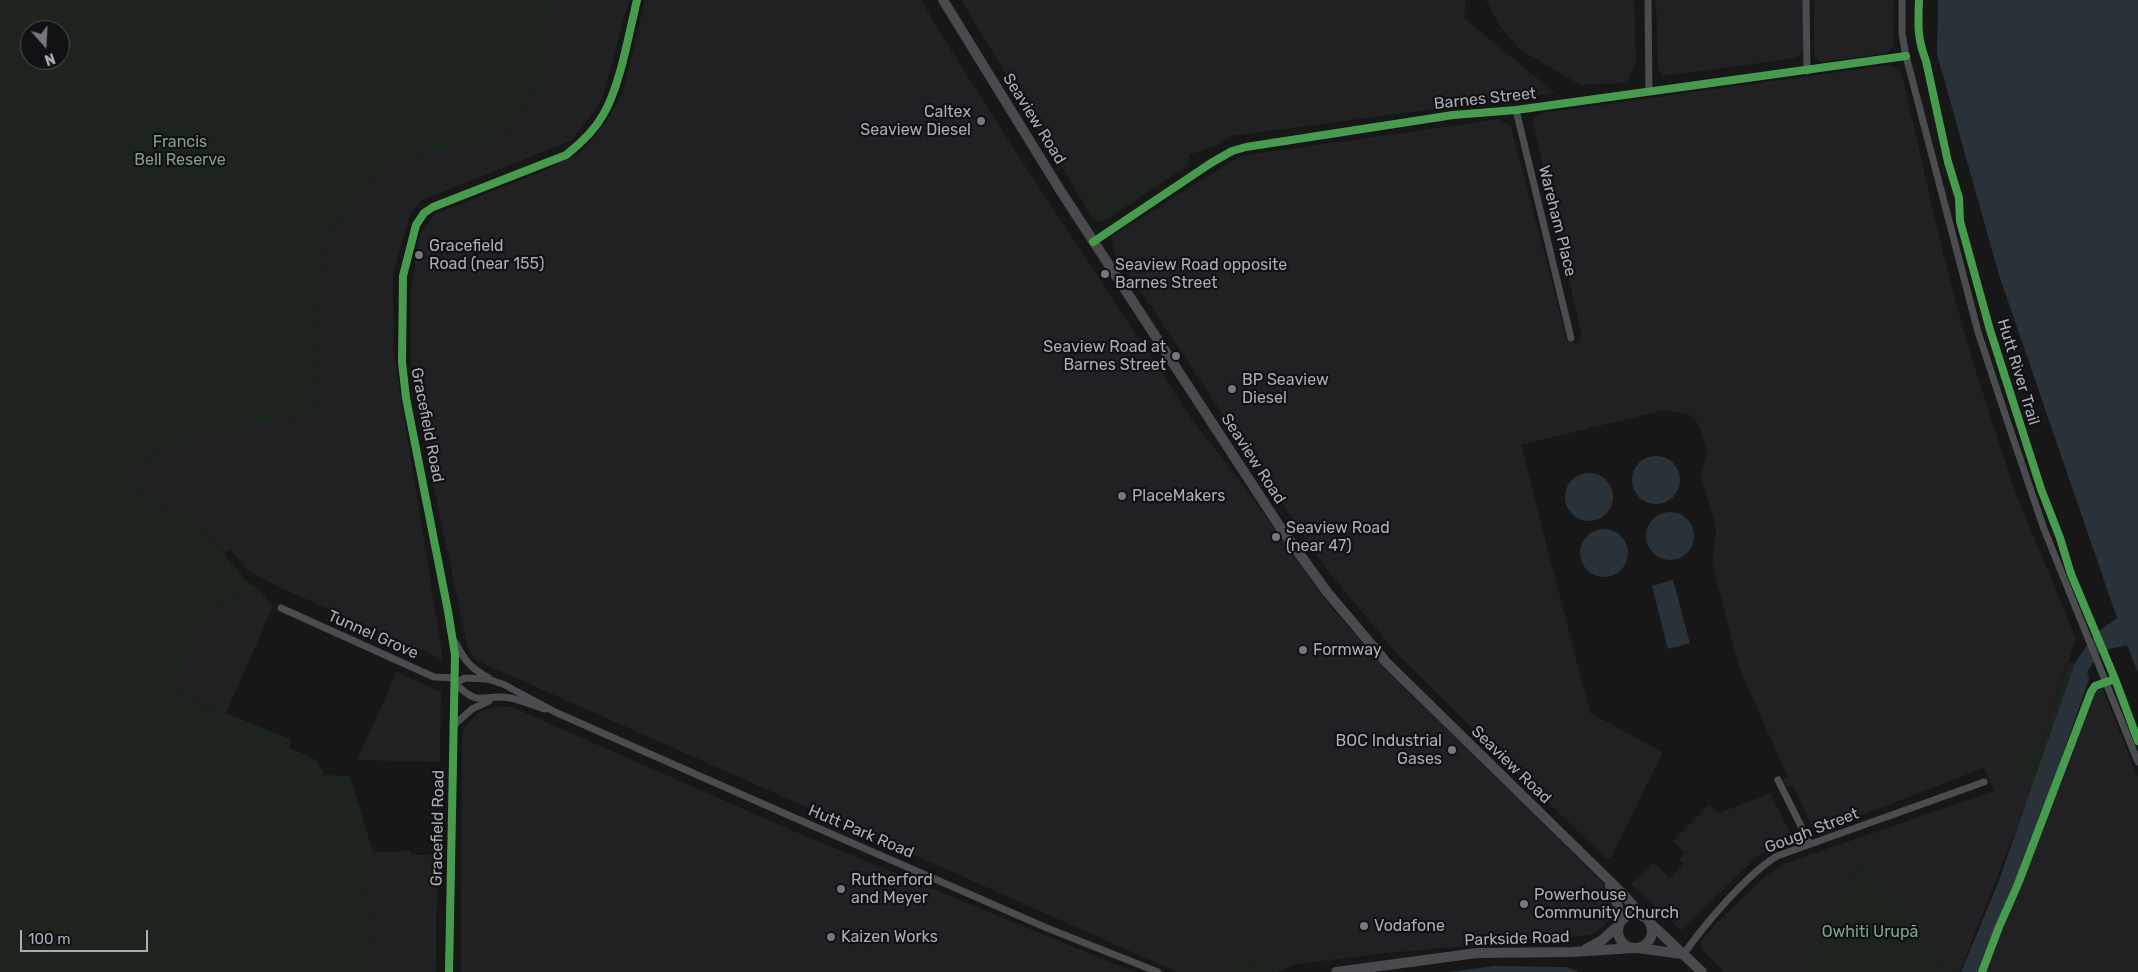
<!DOCTYPE html>
<html>
<head>
<meta charset="utf-8">
<style>
	body { margin:0 }
	#map { position:relative; width:2138px; height:972px; overflow:hidden; background:#171717; font-family:Rubik,sans-serif }
	canvas { display:block }
	.north { position:absolute; left:20px; top:20px; width:50px; height:50px; box-sizing:border-box; background:#111113; border:1px solid #4d4f55; border-radius:50%; rotate:161deg; font-size:14px; font-weight:700; line-height:20px; text-align:center; color:#a8adb8 }
	.north::after { content:''; display:block; margin:auto; width:18px; height:22px; background:#757880; clip-path:polygon(50% 0,100% 100%,50% 72%,0 100%) }
	.scale { position:absolute; left:20px; top:930px; width:128px; height:22px; box-sizing:border-box; border:2px solid #a8adb8; border-top:0; padding-left:6px; font-size:15px; line-height:18px; white-space:nowrap; color:#a8adb8; -webkit-text-stroke:4px #111113; paint-order:stroke }
</style>
</head>
<body>
<div id="map">
<canvas width="2138" height="972"></canvas>
<div class="north">N</div>
<div class="scale">100 m</div>
</div>
<script>
const g = document.querySelector('canvas').getContext('2d');
g.lineJoin = 'round';
function fillPath(path, color) { g.fillStyle = color; g.fill(path, 'evenodd'); }
function stroke(path, color, width, dash) { g.strokeStyle = color; g.lineWidth = width; g.lineCap = dash ? 'butt' : 'round'; g.setLineDash(dash || []); g.stroke(path); }
function drawText(font, color, halo, rows, align = 'center') {
  g.font = font + ' Rubik,sans-serif'; g.lineWidth = 4.5; g.setLineDash([]); g.textBaseline = 'middle'; g.strokeStyle = halo; g.fillStyle = color; for (const [text, x, y, turn = 0] of rows) {
    g.save(); g.translate(x, y); g.rotate((+turn || 0) * Math.PI / 180); g.textAlign = isNaN(turn) ? turn : align; if (halo) g.strokeText(text, 0, 0); g.fillText(text, 0, 0); g.restore();
  }
}
fillPath(new Path2D(`
	M 553,0 L 629,0 L 602,99 L 598,107 L 571,140 L 563,144 L 422,200 L 411,212 L 393,274 L 394,355 L 442,652 L 442,659 L 281,588 L 248,571 L 230,549 L 224,553 L 195,519 L 154,503 L 136,490 L 126,479 L 128,474 L 136,470 L 158,450 L 193,439 L 314,412 L 323,240 L 385,165 L 508,133 L 538,82 Z
	M 645,0 L 921,0 L 941,34 L 1012,146 L 1193,421 L 1240,481 L 1330,606 L 1386,669 L 1607,887 L 1613,913 L 1606,924 L 1592,935 L 1387,953 L 1296,964 L 1276,972 L 1274,972 L 1270,965 L 1235,959 L 1231,972 L 1177,972 L 480,662 L 473,657 L 467,645 L 414,392 L 411,360 L 411,291 L 419,239 L 422,231 L 435,214 L 541,172 L 582,151 L 606,122 L 623,92 Z
	M 961,0 L 1466,0 L 1464,18 L 1555,93 L 1231,136 L 1218,145 L 1189,155 L 1188,165 L 1108,219 L 1100,221 L 1094,220 Z
	M 1486,0 L 1634,0 L 1636,61 L 1627,83 L 1580,85 L 1519,49 L 1499,25 Z
	M 1656,0 L 1803,0 L 1803,52 L 1798,57 L 1791,59 L 1663,76 L 1658,70 Z
	M 1814,0 L 1894,0 L 1893,45 L 1887,53 L 1822,62 L 1817,60 L 1814,57 Z
	M 1889,65 L 1899,70 L 1903,79 L 1943,254 L 1970,353 L 2014,489 L 2076,639 L 2040,746 L 2024,780 L 2034,783 L 1960,972 L 1931,961 L 1909,908 L 1904,910 L 1858,864 L 1805,972 L 1725,972 L 1701,948 L 1701,941 L 1717,923 L 1766,876 L 1783,864 L 1994,791 L 1984,768 L 1870,812 L 1822,828 L 1811,824 L 1793,786 L 1786,786 L 1783,780 L 1788,777 L 1740,670 L 1712,564 L 1716,529 L 1701,475 L 1707,453 L 1699,425 L 1690,415 L 1664,410 L 1521,445 L 1590,713 L 1663,752 L 1611,857 L 1606,859 L 1399,656 L 1327,570 L 1113,250 L 1112,236 L 1240,156 L 1499,119 L 1511,127 L 1567,340 L 1575,344 L 1580,339 L 1581,332 L 1533,124 L 1535,117 L 1542,113 Z
	M 258,590 L 273,606 L 226,713 L 205,707 L 177,691 L 189,646 L 209,609 L 232,598 Z
	M 397,672 L 441,692 L 440,762 L 357,760 Z
	M 2102,688 L 2138,777 L 2138,972 L 1986,972 L 2093,694 Z
	M 497,707 L 512,707 L 796,832 L 1134,972 L 461,972 L 462,733 L 465,726 L 480,711 Z
	M 1770,793 L 1790,832 L 1789,838 L 1786,841 L 1757,856 L 1685,928 L 1680,930 L 1631,884 L 1653,862 L 1670,878 L 1684,864 L 1679,859 L 1685,853 L 1673,841 L 1709,805 L 1719,813 Z
	M 411,851 L 411,855 L 437,855 L 436,972 L 374,972 L 367,886 L 373,852 Z`), '#212123');
fillPath(new Path2D(`
	M 0,0 L 553,0 L 538,82 L 508,133 L 385,165 L 323,240 L 314,412 L 193,439 L 158,450 L 136,470 L 128,474 L 126,479 L 136,490 L 154,503 L 195,519 L 244,578 L 258,590 L 232,598 L 209,609 L 189,646 L 177,691 L 205,707 L 226,713 L 292,740 L 289,747 L 316,760 L 324,775 L 350,776 L 373,852 L 367,886 L 374,972 L 0,972 ZM 30,30 L 60,30 L 60,60 L 30,60 Z
	M 1153,182 L 1156,186 L 1108,219 L 1100,221 L 1094,220 L 1077,192 C 1088,190 1094,197 1104,197 C 1121,198 1137,187 1153,182 Z
	M 2069,662 L 2075,663 L 2071,679 L 2034,783 L 2024,780 L 2015,755 L 2040,746 Z
	M 1858,864 L 1904,909 L 1909,908 L 1931,961 L 1960,972 L 1805,972 Z
	M 1262,958 L 1270,965 L 1274,972 L 1231,972 L 1235,959 L 1258,963 Z`), '#1d241e');
fillPath(new Path2D(`
	M 1938,0 L 2138,0 L 2138,673 L 2127,645 L 2101,651 L 2087,672 L 2089,678 L 2084,694 L 2023,866 L 1978,972 L 1961,972 L 1998,883 L 2075,663 L 2095,634 L 2117,618 L 1999,275 L 1937,54 Z
	M1632 480a24 24 0 1 1 48 0a24 24 0 1 1-48 0Z
	M1565 497a24 24 0 1 1 48 0a24 24 0 1 1-48 0Z
	M1646 536a24 24 0 1 1 48 0a24 24 0 1 1-48 0Z
	M1580 553a24 24 0 1 1 48 0a24 24 0 1 1-48 0Z
	M 1673,580 L 1690,643 L 1668,649 L 1652,586 Z
	M 1494,966 L 1566,967 L 1579,972 L 1449,972 Z`), '#2a3239');
stroke(new Path2D(`
	M 1648,0 L 1649,91
	M 1806,0 L 1807,71
	M 1902,0 L 1902,34 L 1906,56 L 1978,332 L 2009,426 L 2044,529 L 2138,762
	M 1516,110 L 1571,338
	M 1093,242 L 1211,163 L 1232,151 L 1246,147 L 1453,115 L 1516,110 L 1906,56
	M 281,608 L 425,673 L 434,677 L 455,678
	M 455,642 C 465,661 470,668 489,678
	M 455,683 L 465,678 L 487,679 L 503,684 L 555,712 L 788,815 L 1047,928 L 1158,972
	M 455,683 C 480,709 483,693 510,698 C 522,700 534,706 545,709
	M 453,726 L 472,709 L 489,701
	M 1778,780 L 1810,844
	M 1683,955 C 1704,925 1746,875 1777,856 L 1984,782
	M 449,972 L 455,655 L 448,611 L 406,398 L 402,362 L 403,276 L 416,225 L 424,213 L 433,207 L 566,155 C 580,144 594,131 603,115 C 620,87 629,33 637,0`), '#4b4c50', 7);
stroke(new Path2D(`
	M 943,0 L 1060,190 L 1280,527 L 1327,592 L 1387,663 L 1624,895 L 1642,916
	M1618 931a17 17 0 1 1 34 0a17 17 0 1 1-34 0Z
	M 1650,923 L 1702,972
	M 1638,948 L 1682,954
	M 1586,949 L 1601,941 L 1619,925 L 1618,906 L 1610,885
	M 1336,972 L 1477,953 L 1572,952 L 1633,948`), '#4a4a4e', 10);
stroke(new Path2D(`
	M 1919,0 C 1918,24 1917,38 1926,61 L 1948,162 L 1959,198 L 1960,221 L 1990,330 L 2041,489 L 2060,538 L 2071,574 L 2115,679 L 2138,741
	M 1093,242 L 1211,163 L 1232,151 L 1246,147 L 1453,115 L 1516,110 L 1906,56
	M 449,972 L 455,655 L 448,611 L 406,398 L 402,362 L 403,276 L 416,225 L 424,213 L 433,207 L 566,155 C 580,144 594,131 603,115 C 620,87 629,33 637,0
	M 1982,972 L 1999,927 L 2018,884 L 2091,692 L 2095,686 L 2115,679`), '#469c4c', 8);
for (const [x, y, r, color] of [
	[981,121,5,"#757880"],
	[419,255,5,"#757880"],
	[1105,274,5,"#757880"],
	[1176,356,5,"#757880"],
	[1232,389,5,"#757880"],
	[1122,496,5,"#757880"],
	[1276,537,5,"#757880"],
	[1303,650,5,"#757880"],
	[1452,750,5,"#757880"],
	[841,889,5,"#757880"],
	[1524,904,5,"#757880"],
	[1364,926,5,"#757880"],
	[831,937,5,"#757880"]
]) { const dot = new Path2D(); dot.arc(x, y, r, 0, 2 * Math.PI); g.fillStyle = color; g.fill(dot); stroke(dot, '#111113', 2); }
drawText('16px', '#a8adb8', '#111113', [
	["Barnes Street",1485,99,-6],
	["Seaview Road",1034,119,58],
	["Wareham Place",1557,221,76],
	["Hutt River Trail",2018,372,73],
	["Gracefield Road",427,425,79],
	["Seaview Road",1253,459,57],
	["Tunnel Grove",373,635,24],
	["Seaview Road",1511,765,44],
	["Gracefield Road",438,828,-89],
	["Gough Street",1812,831,-21],
	["Hutt Park Road",861,832,23],
	["Parkside Road",1517,939,-2]
]);
drawText('16px', '#a8adb8', '#111113', [
	["Caltex",971,112,"right"],
	["Seaview Diesel",971,130,"right"],
	["Gracefield",429,246],
	["Road (near 155)",429,264],
	["Seaview Road opposite",1115,265],
	["Barnes Street",1115,283],
	["Seaview Road at",1166,347,"right"],
	["Barnes Street",1166,365,"right"],
	["BP Seaview",1242,380],
	["Diesel",1242,398],
	["PlaceMakers",1132,496],
	["Seaview Road",1286,528],
	["(near 47)",1286,546],
	["Formway",1313,650],
	["BOC Industrial",1442,741,"right"],
	["Gases",1442,759,"right"],
	["Rutherford",851,880],
	["and Meyer",851,898],
	["Powerhouse",1534,895],
	["Community Church",1534,913],
	["Vodafone",1374,926],
	["Kaizen Works",841,937]
], 'left');
drawText('16px', '#7fa381', '#111113', [
	["Francis",180,142],
	["Bell Reserve",180,160],
	["Owhiti Urupā",1870,932]
]);
</script>
</body>
</html>
